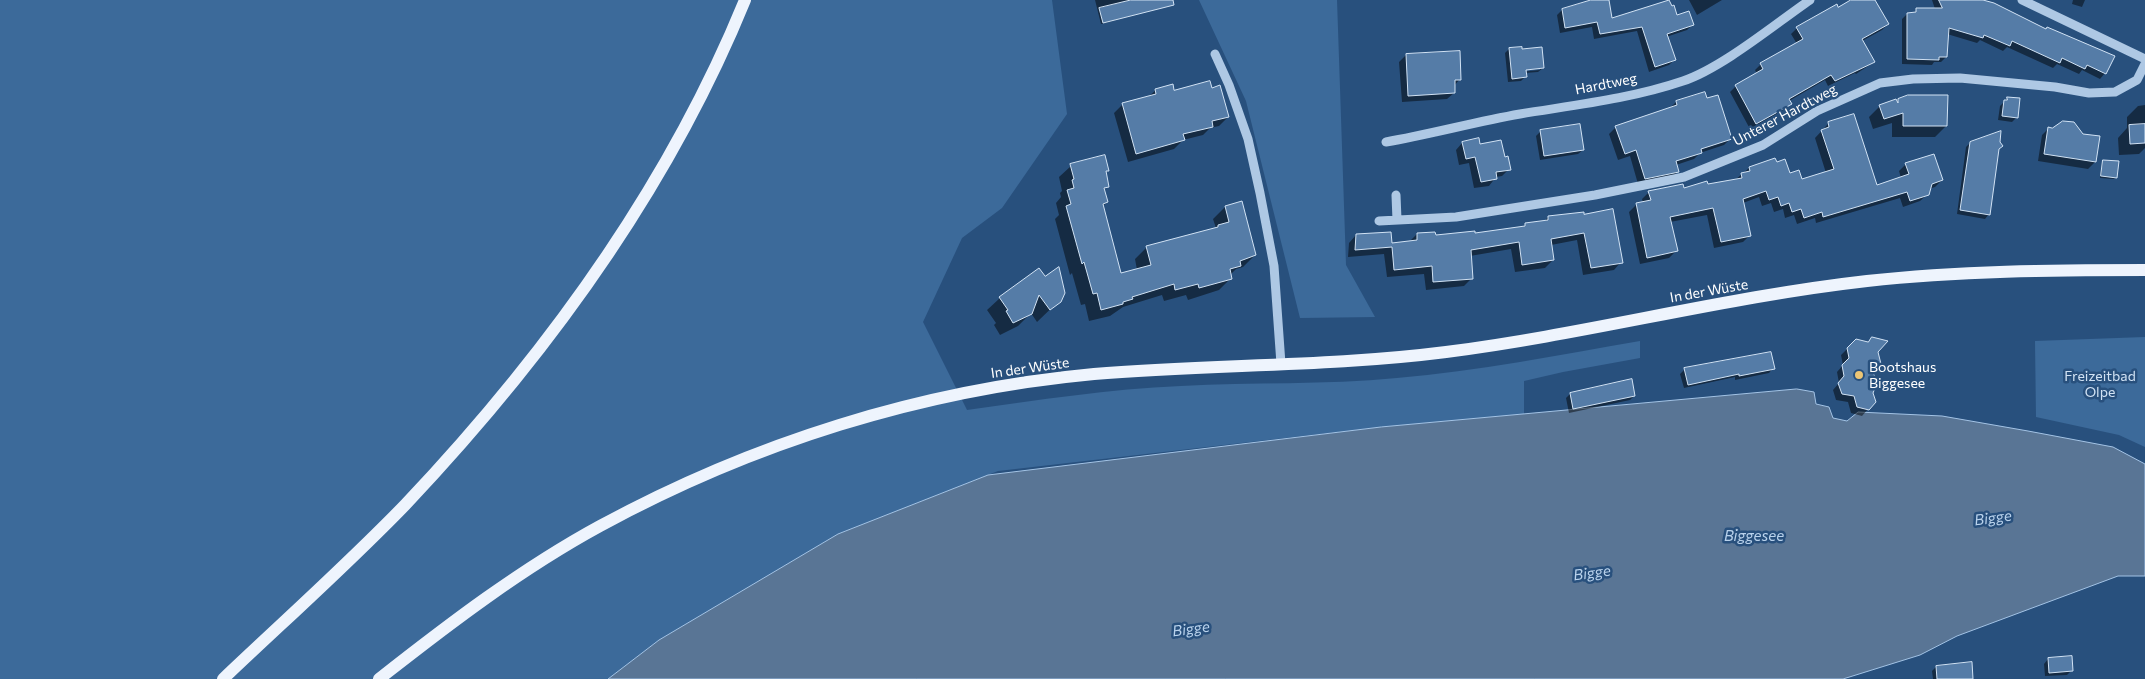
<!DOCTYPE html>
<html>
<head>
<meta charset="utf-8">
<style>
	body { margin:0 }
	canvas { display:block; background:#28507d }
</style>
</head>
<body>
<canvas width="2145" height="679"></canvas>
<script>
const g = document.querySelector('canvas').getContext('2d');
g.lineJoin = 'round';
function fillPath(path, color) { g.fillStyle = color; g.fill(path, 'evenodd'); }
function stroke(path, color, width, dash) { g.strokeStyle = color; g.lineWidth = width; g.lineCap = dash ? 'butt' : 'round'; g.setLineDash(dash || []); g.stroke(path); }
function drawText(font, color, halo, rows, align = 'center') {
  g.font = font + ' Commissioner,sans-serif'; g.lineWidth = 5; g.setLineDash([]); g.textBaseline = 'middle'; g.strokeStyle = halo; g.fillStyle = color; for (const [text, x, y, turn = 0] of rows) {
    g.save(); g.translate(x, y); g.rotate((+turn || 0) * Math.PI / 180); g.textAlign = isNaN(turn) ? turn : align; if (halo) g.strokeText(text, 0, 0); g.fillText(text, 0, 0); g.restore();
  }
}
fillPath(new Path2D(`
	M 0,0 L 1052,0 L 1067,114 L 1002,208 L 962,238 L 923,322 L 967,410 C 1038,400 1110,389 1181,386 C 1253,382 1325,385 1397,378 C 1478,371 1559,355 1640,341 L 1640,358 L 1563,372 L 1524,381 L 1524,414 L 1381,427 L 998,471 L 838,534 L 659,640 L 608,679 L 0,679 Z
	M 1199,0 L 1337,0 L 1346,265 L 1375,317 L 1300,318 L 1246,101 Z
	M 2145,337 L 2145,447 L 2119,435 L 2036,417 L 2035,341 Z`), '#3c6a9a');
const water = new Path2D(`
	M 1797,389 L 1814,392 L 1816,404 L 1829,407 L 1833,418 L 1847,421 L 1858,412 L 1942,416 L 2028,431 L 2113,447 L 2145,464 L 2145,576 L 2118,576 L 1957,636 L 1920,655 L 1843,679 L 608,679 L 659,640 L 838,534 L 988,475 L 1381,427 Z`);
fillPath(water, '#597595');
stroke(water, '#a3c3e5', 1);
fillPath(new Path2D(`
	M 1095,0 L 1171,0 L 1172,4 L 1101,24 Z
	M 1597,0 L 1608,0 L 1612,19 L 1676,16 L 1692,25 L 1687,30 L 1666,37 L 1674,60 L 1669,65 L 1649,72 L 1637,31 L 1594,39 L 1592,27 L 1560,33 L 1557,15 L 1562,10 L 1573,8 L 1577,4 Z
	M 1689,0 L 1722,0 L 1697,15 Z
	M 1932,0 L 1980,0 L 2105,73 L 2100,79 L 2082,70 L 2079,74 L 2057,64 L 2053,68 L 2007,47 L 2003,51 L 1980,40 L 1977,43 L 1947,34 L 1946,57 L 1941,62 L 1934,62 L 1932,65 L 1902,64 L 1902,19 L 1907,14 L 1913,14 L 1917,10 L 1935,9 Z
	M 2073,0 L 2085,0 L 2082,7 L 2072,4 Z
	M 1841,14 L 1888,24 L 1882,30 L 1862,41 L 1874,62 L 1856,74 L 1855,73 L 1828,86 L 1825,80 L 1789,101 L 1790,104 L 1784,110 L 1750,129 L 1730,92 L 1736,86 L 1757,74 L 1755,70 L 1761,64 L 1797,44 L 1791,34 L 1797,28 Z
	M 1541,48 L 1543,68 L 1538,72 L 1525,73 L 1525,77 L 1521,81 L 1508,82 L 1505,53 L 1509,49 ZM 1540,67 L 1540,70 L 1520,72 L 1520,69 Z
	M 1406,55 L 1460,79 L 1454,86 L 1454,93 L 1447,99 L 1402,102 L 1399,62 Z
	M 1211,89 L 1228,117 L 1219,126 L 1210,128 L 1203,135 L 1183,140 L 1174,149 L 1128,162 L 1114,113 L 1123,104 L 1148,97 L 1156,90 L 1173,91 Z
	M 2008,98 L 2016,118 L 2012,122 L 1998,120 L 2000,106 Z
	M 1898,100 L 1946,126 L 1935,137 L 1892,137 L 1892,123 L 1873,129 L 1869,117 L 1880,106 L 1896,102 Z
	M 1676,102 L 1730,139 L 1724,145 L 1700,153 L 1694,159 L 1676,165 L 1678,171 L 1672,178 L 1638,184 L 1630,156 L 1618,160 L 1609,134 L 1616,127 L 1670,108 Z
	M 2145,105 L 2145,148 L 2139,154 L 2119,155 L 2118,138 L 2127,128 L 2127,117 L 2138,106 Z
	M 1829,123 L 1876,186 L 1901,178 L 1899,171 L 1906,164 L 1942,180 L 1935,187 L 1929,189 L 1928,194 L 1920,201 L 1903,207 L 1900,198 L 1816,223 L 1815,218 L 1797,224 L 1794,215 L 1785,218 L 1783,209 L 1774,212 L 1771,203 L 1762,206 L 1759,197 L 1743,203 L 1750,235 L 1743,242 L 1714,248 L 1707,215 L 1670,222 L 1676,251 L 1669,258 L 1640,264 L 1629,212 L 1636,205 L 1643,203 L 1642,199 L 1649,192 L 1683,189 L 1735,180 L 1749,168 L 1789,175 L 1801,181 L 1826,173 L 1815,138 Z
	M 1579,125 L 1583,150 L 1578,154 L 1540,160 L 1536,136 L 1540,132 Z
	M 2048,129 L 2095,162 L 2088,169 L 2038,161 L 2042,135 Z
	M 1462,143 L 1504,158 L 1509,169 L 1502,176 L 1496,177 L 1489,186 L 1474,188 L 1469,163 L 1459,165 L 1456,150 Z
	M 1970,143 L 1997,150 L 1989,214 L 1985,219 L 1957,214 L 1966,147 Z
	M 2103,161 L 2116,177 L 2114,179 L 2100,178 Z
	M 1071,166 L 1107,170 L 1105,173 L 1107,186 L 1104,190 L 1107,202 L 1103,206 L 1120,274 L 1137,270 L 1135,259 L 1147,247 L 1216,228 L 1213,219 L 1225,207 L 1255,255 L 1243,267 L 1236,269 L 1230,275 L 1231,278 L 1219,290 L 1188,300 L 1186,295 L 1164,301 L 1162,295 L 1123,307 L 1110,316 L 1089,321 L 1085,304 L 1081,305 L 1072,273 L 1070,275 L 1055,219 L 1059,215 L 1056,203 L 1061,197 L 1060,193 L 1062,191 L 1059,177 Z
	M 1583,213 L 1621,262 L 1614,270 L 1583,275 L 1577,240 L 1551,245 L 1553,260 L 1545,268 L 1515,272 L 1511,249 L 1470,256 L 1472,278 L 1464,286 L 1426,290 L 1424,274 L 1387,277 L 1384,254 L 1348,257 L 1349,243 L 1356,235 L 1391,244 L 1409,242 L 1417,234 L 1435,236 L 1474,234 L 1522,228 L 1526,224 L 1544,222 L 1548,217 Z
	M 1039,270 L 1063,297 L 1037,322 L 1031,313 L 1018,326 L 1000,335 L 994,325 L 996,323 L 987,310 L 1000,298 Z
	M 1856,340 L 1876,352 L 1868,409 L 1862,416 L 1851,413 L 1848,402 L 1836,400 L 1833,390 L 1839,383 L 1837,372 L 1843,365 L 1841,355 Z
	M 1734,359 L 1735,361 L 1773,368 L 1769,373 L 1735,380 L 1735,377 L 1684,388 L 1680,374 L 1685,369 Z
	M 1570,394 L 1634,396 L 1630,400 L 1569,413 L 1566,398 Z
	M 2048,659 L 2072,670 L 2067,675 L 2045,676 L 2044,664 Z
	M 1936,667 L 1972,679 L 1933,679 L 1932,671 Z`), '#0007');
const building = new Path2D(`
	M 1131,0 L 1173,0 L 1174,5 L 1103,23 L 1099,8 Z
	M 1591,0 L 1609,0 L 1612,18 L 1669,0 L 1672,6 L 1674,5 L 1677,15 L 1689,11 L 1694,25 L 1667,34 L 1676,60 L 1655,67 L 1642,27 L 1600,34 L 1597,22 L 1565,28 L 1562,9 Z
	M 1851,0 L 1875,0 L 1889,24 L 1862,39 L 1875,62 L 1835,81 L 1831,75 L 1789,99 L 1792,104 L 1756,124 L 1735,85 L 1763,69 L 1760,63 L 1803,39 L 1796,27 L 1837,4 L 1838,7 Z
	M 1939,0 L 1983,0 L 1994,3 L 2046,29 L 2047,27 L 2115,56 L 2106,74 L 2087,65 L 2085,69 L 2062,58 L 2060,63 L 2012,41 L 2010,46 L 1984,35 L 1983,38 L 1949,28 L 1947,57 L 1939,57 L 1939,60 L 1907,59 L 1907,13 L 1916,12 L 1916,8 L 1942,8 Z
	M 1522,47 L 1522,49 L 1542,47 L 1544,68 L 1526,70 L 1527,77 L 1512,79 L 1509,48 Z
	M 1460,51 L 1461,80 L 1455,80 L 1455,93 L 1408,96 L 1406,54 Z
	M 1210,81 L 1212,88 L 1220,85 L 1229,117 L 1212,121 L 1213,127 L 1183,134 L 1185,140 L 1136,154 L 1122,103 L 1156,94 L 1155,89 L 1173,84 L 1174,90 Z
	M 1705,92 L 1707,98 L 1718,95 L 1732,139 L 1701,149 L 1702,153 L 1676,161 L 1679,172 L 1645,179 L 1636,150 L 1625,154 L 1615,126 L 1677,105 L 1676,101 Z
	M 1908,95 L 1948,95 L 1947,126 L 1903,126 L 1903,113 L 1884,119 L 1879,105 L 1896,99 L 1898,103 L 1898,99 Z
	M 2007,97 L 2020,98 L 2018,118 L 2002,116 L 2004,100 L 2007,100 Z
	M 1854,114 L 1877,185 L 1909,174 L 1905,163 L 1934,154 L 1943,180 L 1932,184 L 1929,195 L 1910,201 L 1907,192 L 1823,217 L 1822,212 L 1804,218 L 1801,209 L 1792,212 L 1789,203 L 1781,206 L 1778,197 L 1769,200 L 1766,191 L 1743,199 L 1751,236 L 1721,242 L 1713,208 L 1670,217 L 1678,251 L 1647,258 L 1636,203 L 1651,200 L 1648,191 L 1683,184 L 1684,188 L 1707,181 L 1708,184 L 1742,178 L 1741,173 L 1750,171 L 1749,167 L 1775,158 L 1777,162 L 1785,159 L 1790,173 L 1799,170 L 1802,179 L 1834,169 L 1821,130 L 1829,127 L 1828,122 Z
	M 2063,121 L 2074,122 L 2083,134 L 2100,136 L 2096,162 L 2044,154 L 2048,127 L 2052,128 Z
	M 1580,124 L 1584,150 L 1544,156 L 1540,130 Z
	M 2145,124 L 2145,143 L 2130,144 L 2129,125 Z
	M 2001,131 L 2000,142 L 2003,146 L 1999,149 L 1990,215 L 1960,210 L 1970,142 Z
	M 1479,138 L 1480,144 L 1501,140 L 1505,157 L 1508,156 L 1511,170 L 1496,172 L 1497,179 L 1481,182 L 1475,157 L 1466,159 L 1462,142 Z
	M 1105,155 L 1109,171 L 1106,171 L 1109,187 L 1104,188 L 1108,202 L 1103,204 L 1121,273 L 1151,265 L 1146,246 L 1218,227 L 1218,225 L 1229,222 L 1225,206 L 1242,201 L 1256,255 L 1240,261 L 1241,266 L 1230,269 L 1232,279 L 1199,288 L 1198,284 L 1175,290 L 1174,284 L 1132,297 L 1133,299 L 1123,302 L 1123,304 L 1101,310 L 1097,293 L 1093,294 L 1084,262 L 1082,264 L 1066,206 L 1071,204 L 1067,190 L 1074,188 L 1072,180 L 1074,179 L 1070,164 Z
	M 2103,160 L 2119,161 L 2117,178 L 2101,176 Z
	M 1613,209 L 1623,263 L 1591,268 L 1584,233 L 1551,239 L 1554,260 L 1522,265 L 1519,242 L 1471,250 L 1473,279 L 1433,282 L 1432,266 L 1394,270 L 1392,247 L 1355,250 L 1356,234 L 1391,232 L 1392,243 L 1417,240 L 1417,233 L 1435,232 L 1436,235 L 1475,231 L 1475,233 L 1525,226 L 1525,223 L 1548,220 L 1548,216 L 1584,212 L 1584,214 Z
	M 1059,267 L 1065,293 L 1061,302 L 1050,310 L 1039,295 L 1032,314 L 1013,323 L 1006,311 L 1008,310 L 999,297 L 1039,268 L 1045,276 Z
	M 1872,337 L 1888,341 L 1878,352 L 1881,364 L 1873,372 L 1877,383 L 1873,393 L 1876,402 L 1869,410 L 1857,407 L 1854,396 L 1842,394 L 1838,383 L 1844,376 L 1842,365 L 1849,358 L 1847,348 L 1856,339 L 1868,342 Z
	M 1771,352 L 1775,369 L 1739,376 L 1739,374 L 1688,385 L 1684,368 Z
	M 1632,379 L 1635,396 L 1573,409 L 1570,393 Z
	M 2072,656 L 2073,671 L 2049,673 L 2048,658 Z
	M 1972,662 L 1973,679 L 1937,679 L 1936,666 Z`);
fillPath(building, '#557ca7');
stroke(building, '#d1e2f4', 1);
stroke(new Path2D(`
	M 2022,0 L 2145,59
	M 1215,54 L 1229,85 L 1248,139 L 1260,193 L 1274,266 L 1281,364
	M 1386,142 C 1431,134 1475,122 1520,114 C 1574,105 1630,99 1683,81 C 1722,68 1775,24 1810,0
	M 1396,195 L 1397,220
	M 1379,221 L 1456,217 L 1595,195 L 1684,177 L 1763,145 L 1817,111 L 1880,83 L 1913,79 L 1960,78 L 2055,87 L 2089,93 L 2115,92 L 2137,80 L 2145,64`), '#aec8e4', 9);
stroke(new Path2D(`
	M 223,679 C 284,621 347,565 405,505 C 545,357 668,189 745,0
	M 379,679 C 449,624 521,569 600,526 C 753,443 921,390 1094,374 C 1211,364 1329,367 1446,352 C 1587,334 1725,297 1867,281 C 1959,271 2053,270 2145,270`), '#eef4fd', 12);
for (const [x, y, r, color] of [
	[1859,375,5,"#ecc575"]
]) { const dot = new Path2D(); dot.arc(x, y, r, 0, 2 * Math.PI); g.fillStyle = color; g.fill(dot); stroke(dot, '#28507d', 2); }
drawText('14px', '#fff', '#28507d', [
	["Hardtweg",1606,84,-11],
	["Unterer Hardtweg",1785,115,-28],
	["In der Wüste",1709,291,-10],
	["In der Wüste",1030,368,-8]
]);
drawText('14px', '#fff', '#28507d', [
	["Bootshaus",1869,367],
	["Biggesee",1869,383]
], 'left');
drawText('14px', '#d1e2f4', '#28507d', [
	["Freizeitbad",2100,376],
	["Olpe",2100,392]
]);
drawText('italic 15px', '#b9d2ec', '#28507d', [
	["Bigge",1993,518,-8],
	["Biggesee",1754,536],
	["Bigge",1592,573,-8],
	["Bigge",1191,629,-8]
]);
</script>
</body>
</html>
